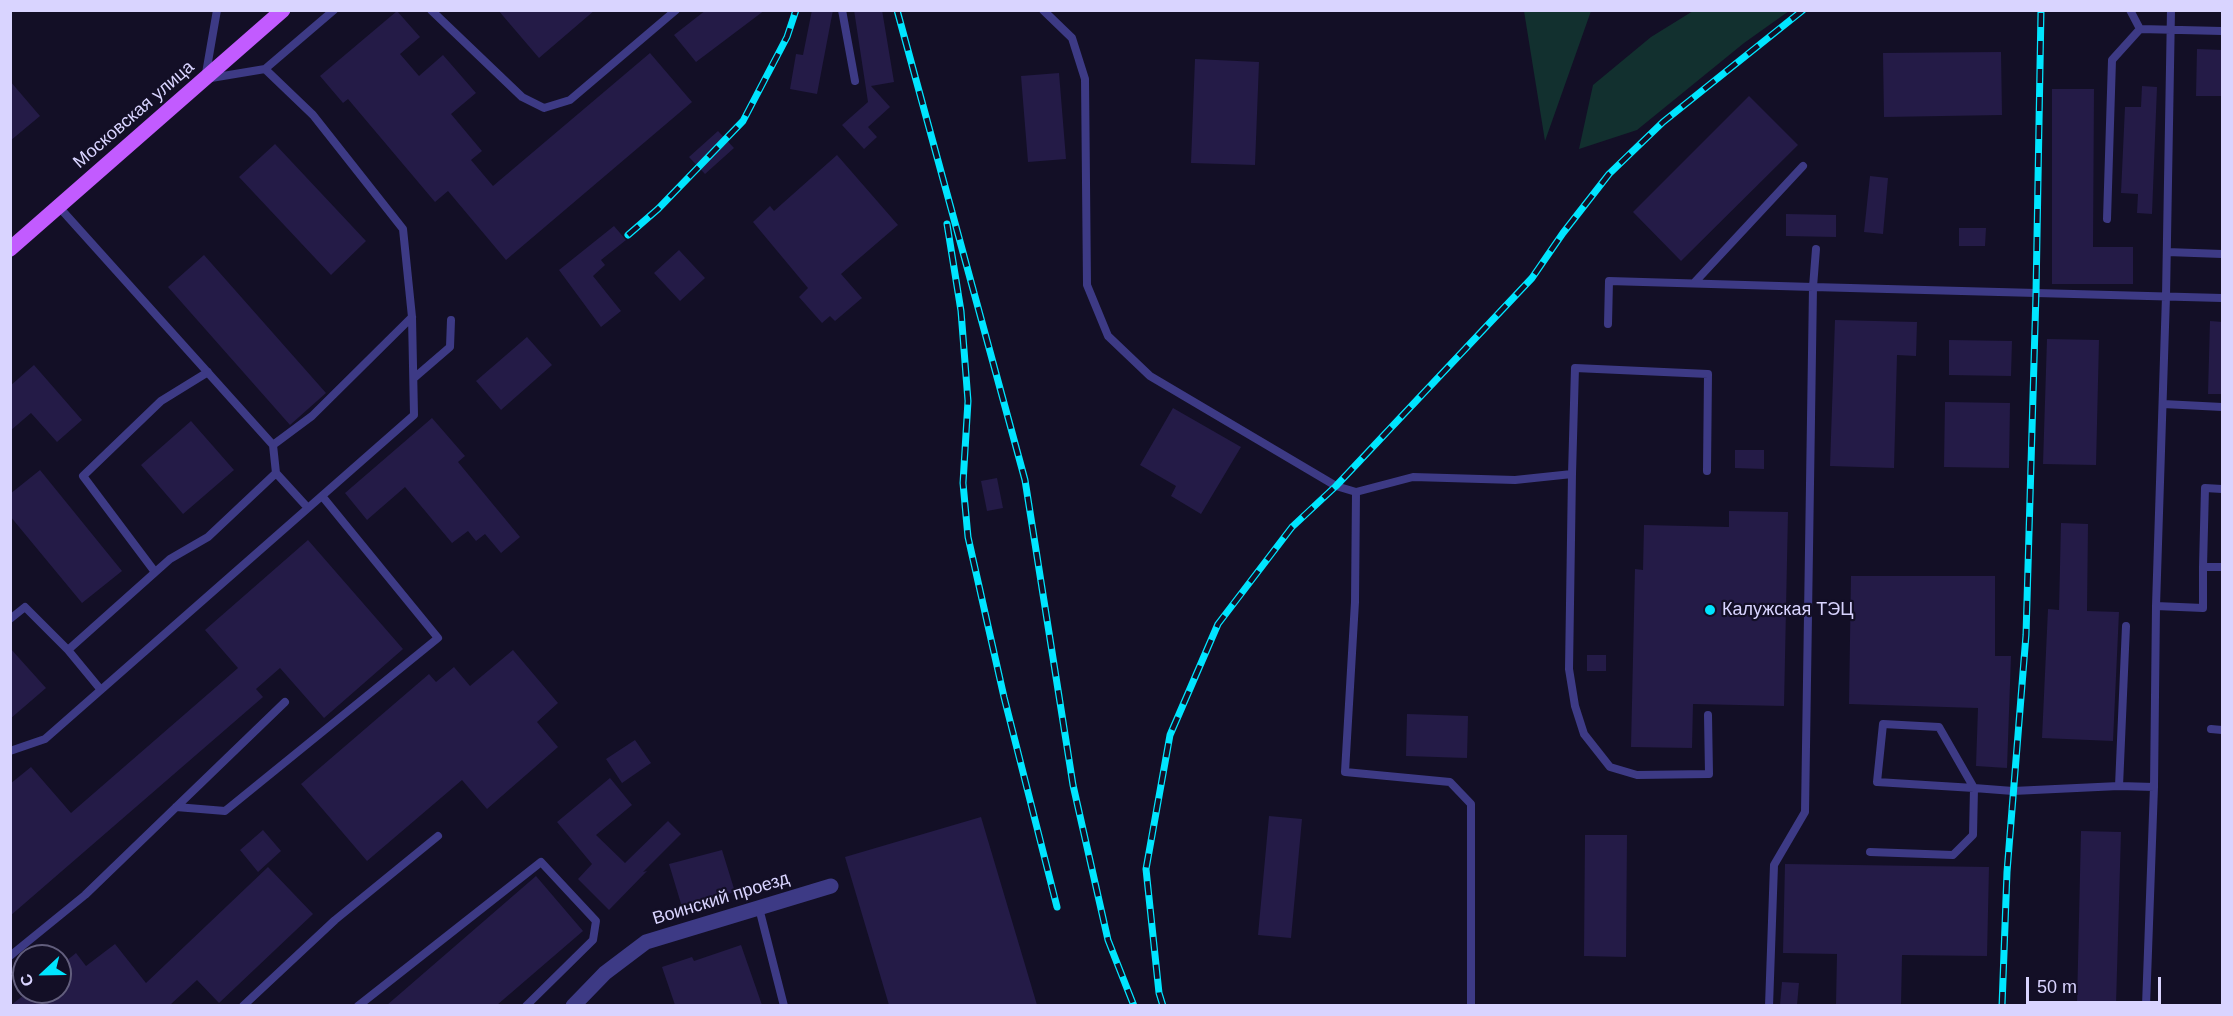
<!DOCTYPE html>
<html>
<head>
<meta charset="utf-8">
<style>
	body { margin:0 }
	#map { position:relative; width:2233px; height:1016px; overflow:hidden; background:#130f26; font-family:Arial,sans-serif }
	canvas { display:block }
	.frame { position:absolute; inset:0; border:12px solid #d9d4ff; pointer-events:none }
	.north { position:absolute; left:12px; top:944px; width:60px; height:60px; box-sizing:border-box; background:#130f26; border:2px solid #625e7d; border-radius:50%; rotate:248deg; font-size:16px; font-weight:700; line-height:24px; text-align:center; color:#d9d4ff }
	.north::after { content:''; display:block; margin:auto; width:21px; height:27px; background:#00e5ff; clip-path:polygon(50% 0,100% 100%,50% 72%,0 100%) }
	.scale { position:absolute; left:2026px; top:977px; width:135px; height:27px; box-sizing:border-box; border:3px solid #d9d4ff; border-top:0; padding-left:8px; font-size:18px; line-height:21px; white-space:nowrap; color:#d9d4ff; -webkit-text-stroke:4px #130f26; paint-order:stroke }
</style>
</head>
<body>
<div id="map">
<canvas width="2233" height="1016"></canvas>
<div class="frame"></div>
<div class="north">С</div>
<div class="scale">50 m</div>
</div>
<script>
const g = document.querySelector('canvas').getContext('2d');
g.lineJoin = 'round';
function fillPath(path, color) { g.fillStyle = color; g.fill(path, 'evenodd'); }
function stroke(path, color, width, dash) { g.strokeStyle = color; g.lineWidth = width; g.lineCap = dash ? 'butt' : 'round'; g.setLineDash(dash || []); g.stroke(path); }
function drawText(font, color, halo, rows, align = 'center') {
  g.font = font + ' Arial,sans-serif'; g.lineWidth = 4.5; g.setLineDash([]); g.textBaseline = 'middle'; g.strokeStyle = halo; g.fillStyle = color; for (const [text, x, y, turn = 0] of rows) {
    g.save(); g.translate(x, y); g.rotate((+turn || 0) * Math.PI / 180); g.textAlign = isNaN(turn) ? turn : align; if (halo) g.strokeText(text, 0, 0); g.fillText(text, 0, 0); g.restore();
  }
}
fillPath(new Path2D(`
	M 1524,11 L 1591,11 L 1545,141 Z
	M 1693,11 L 1789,11 L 1744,43 L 1637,130 L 1579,149 L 1593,85 L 1651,37 Z`), '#12302f');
fillPath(new Path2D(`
	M 498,10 L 595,10 L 539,58 Z
	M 706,10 L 765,10 L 696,62 L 674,35 Z
	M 812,10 L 833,10 L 817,94 L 790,89 L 796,54 L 803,55 Z
	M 854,10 L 882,10 L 894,82 L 871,86 L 890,107 L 868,127 L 877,137 L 864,149 L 842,125 L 868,102 Z
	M 397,11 L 420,37 L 400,54 L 419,76 L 443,55 L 476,93 L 451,114 L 482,151 L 471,160 L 493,186 L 650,53 L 692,102 L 506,260 L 448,191 L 435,202 L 348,99 L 343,103 L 320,76 Z
	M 2197,49 L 2223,50 L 2223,96 L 2196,96 Z
	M 2001,52 L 2002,115 L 1884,117 L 1883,53 Z
	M 1195,59 L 1259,62 L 1255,165 L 1191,163 Z
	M 1059,73 L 1066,159 L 1028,162 L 1021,76 Z
	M 10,81 L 40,116 L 10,141 Z
	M 2142,86 L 2157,87 L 2152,214 L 2137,213 L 2138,194 L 2121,193 L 2125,107 L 2141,107 Z
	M 2052,89 L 2094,89 L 2093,247 L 2133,247 L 2133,284 L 2052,284 Z
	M 1749,96 L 1798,145 L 1681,261 L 1633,212 Z
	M 718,131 L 734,148 L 705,174 L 689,157 Z
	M 275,144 L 366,241 L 331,275 L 239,177 Z
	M 837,155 L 898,225 L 841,274 L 862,298 L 835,321 L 830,316 L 822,323 L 799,297 L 808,288 L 753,222 L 770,206 L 774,211 Z
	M 1870,176 L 1888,178 L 1883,234 L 1864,232 Z
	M 1786,214 L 1836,215 L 1836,237 L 1786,236 Z
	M 614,226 L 626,240 L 601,260 L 605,265 L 593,276 L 621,311 L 601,327 L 559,270 Z
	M 1959,228 L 1986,228 L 1985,246 L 1959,246 Z
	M 679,250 L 705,278 L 680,301 L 654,273 Z
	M 204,255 L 326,393 L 290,425 L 168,287 Z
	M 1835,320 L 1917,322 L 1916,356 L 1897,355 L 1894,468 L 1830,466 Z
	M 2210,321 L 2223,322 L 2223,394 L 2208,394 Z
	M 527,337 L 552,365 L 501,410 L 476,381 Z
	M 2047,339 L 2099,340 L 2096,465 L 2043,464 Z
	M 1949,340 L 2012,341 L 2011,376 L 1949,375 Z
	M 34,365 L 82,420 L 57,442 L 31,413 L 10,431 L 10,386 Z
	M 1945,402 L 2010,403 L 2009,468 L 1944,467 Z
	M 1173,408 L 1241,447 L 1201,514 L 1171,496 L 1176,486 L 1140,465 Z
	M 432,418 L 465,456 L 458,462 L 520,537 L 501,553 L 485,534 L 476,541 L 468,531 L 452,543 L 405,487 L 367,520 L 345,493 Z
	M 191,421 L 234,470 L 183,514 L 141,465 Z
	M 1735,450 L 1764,450 L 1764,469 L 1735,468 Z
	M 40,470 L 122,571 L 82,603 L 10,516 L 10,494 Z
	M 997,478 L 1003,508 L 987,511 L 981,481 Z
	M 1729,511 L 1788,512 L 1784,706 L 1693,704 L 1692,748 L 1631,747 L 1635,569 L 1643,570 L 1644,525 L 1729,527 Z
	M 2061,523 L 2088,524 L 2087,611 L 2119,612 L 2113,741 L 2042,738 L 2048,609 L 2059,610 Z
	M 308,540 L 403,649 L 324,718 L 280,668 L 256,689 L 263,697 L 10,916 L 10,784 L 31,767 L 71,813 L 238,668 L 205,630 Z
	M 1851,576 L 1995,576 L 1995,656 L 2011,656 L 2007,768 L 1976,766 L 1978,708 L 1849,704 Z
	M 10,648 L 46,688 L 10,719 Z
	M 513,650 L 558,703 L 537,722 L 558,747 L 487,809 L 462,780 L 367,861 L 301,784 L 429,674 L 436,682 L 454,667 L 470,686 Z
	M 1587,655 L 1606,655 L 1606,671 L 1587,671 Z
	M 1407,714 L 1468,716 L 1467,758 L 1406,756 Z
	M 635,740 L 651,763 L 622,783 L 606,759 Z
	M 610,778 L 632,805 L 596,835 L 625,863 L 668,821 L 681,834 L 643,872 L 647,871 L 609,910 L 578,879 L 592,864 L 557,822 Z
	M 1269,816 L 1302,819 L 1291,938 L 1258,935 Z
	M 981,817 L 1037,1005 L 889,1005 L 845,857 Z
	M 263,830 L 281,851 L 258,872 L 240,850 Z
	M 2081,831 L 2121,832 L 2116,1005 L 2077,1005 Z
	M 1585,835 L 1627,835 L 1626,957 L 1584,956 Z
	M 722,850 L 735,892 L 682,907 L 669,864 Z
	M 1785,864 L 1989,867 L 1987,956 L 1902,955 L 1901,1005 L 1836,1005 L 1837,954 L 1783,953 Z
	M 268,867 L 313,914 L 219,1003 L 197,980 L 170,1005 L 11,1005 L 28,992 L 60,992 L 60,966 L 76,953 L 86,966 L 115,944 L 146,983 Z
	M 536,876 L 583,931 L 497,1005 L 387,1005 Z
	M 741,945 L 762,1005 L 675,1005 L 662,967 L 692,957 L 694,961 Z
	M 1782,982 L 1799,983 L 1797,1005 L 1780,1005 Z`), '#241b47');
stroke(new Path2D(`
	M 217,10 L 205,79 L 265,69 L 334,10
	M 431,10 L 522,97 L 544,108 L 570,100 L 676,10
	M 842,10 L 855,81
	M 1043,10 L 1072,38 L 1085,79 L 1087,285 L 1108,336 L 1150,376 L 1336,486 L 1356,492 L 1413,477 L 1515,480 L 1572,474 L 1575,368 L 1708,374 L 1707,471
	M 2130,10 L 2140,29 L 2222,31
	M 59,207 L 273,445 L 276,473 L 308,508
	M 2107,219 L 2112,60 L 2140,29
	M 1816,249 L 1813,287 L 2222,298
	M 2167,252 L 2222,254
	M 1694,283 L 1803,166
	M 1608,324 L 1609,281 L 1813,287 L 1805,812 L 1774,865 L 1769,1006
	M 414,378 L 450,347 L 451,320
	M 2163,404 L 2222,407
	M 273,445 L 312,416 L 412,317
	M 1572,474 L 1569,669 L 1575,706 L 1584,734 L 1610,767 L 1637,775 L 1709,774 L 1708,715
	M 2222,489 L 2205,488 L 2203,567 L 2222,567
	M 1356,492 L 1355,602 L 1345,772 L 1450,782 L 1471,804 L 1471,1006
	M 155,572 L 83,476 L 161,401 L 208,372
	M 2156,606 L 2166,296 L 2171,10
	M 10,619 L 25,607 L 68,650
	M 2126,626 L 2119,786 L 2154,787
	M 101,690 L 68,650 L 170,559 L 208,537 L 276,473
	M 1883,724 L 1939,727 L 1974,788 L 1877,782 Z
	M 2211,729 L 2222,730
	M 10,751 L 45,739 L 414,415 L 412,317 L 403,229 L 313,115 L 265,69
	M 176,807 L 225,811 L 438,638 L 322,496
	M 1870,852 L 1953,855 L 1973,835 L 1974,788 L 2013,791 L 2119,786
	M 759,908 L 784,1006
	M 10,956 L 85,895 L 285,702
	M 243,1006 L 335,920 L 438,836
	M 358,1006 L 541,862 L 596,921 L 593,940 L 526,1006
	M 2146,1006 L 2154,787 L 2156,606 L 2203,608 L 2203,567`), '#3d3a85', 8);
stroke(new Path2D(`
	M 573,1006 L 605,973 L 646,942 L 831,886`), '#3d3a85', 15);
stroke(new Path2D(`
	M 10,249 L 283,10`), '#c25bff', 15);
const rail = new Path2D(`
	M 897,10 L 1025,480 L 1073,785 L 1108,940 L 1134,1006
	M 947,224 L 961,311 L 968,401 L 963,483 L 968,537 L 1004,697 L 1057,907
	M 628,235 L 658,209 L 743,121 L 787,37 L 796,10
	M 1163,1006 L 1159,993 L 1146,869 L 1170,735 L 1218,624 L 1292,527 L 1336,486 L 1532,278 L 1563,233 L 1609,174 L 1663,122 L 1803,10
	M 2002,1006 L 2007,872 L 2026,635 L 2036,293 L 2041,10`);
stroke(rail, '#00e5ff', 7);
stroke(rail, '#130f26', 4.5, [14]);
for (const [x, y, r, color] of [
	[1710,610,6,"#00e5ff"]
]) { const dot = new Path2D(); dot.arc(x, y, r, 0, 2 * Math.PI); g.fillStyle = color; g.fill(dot); stroke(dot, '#130f26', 2); }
drawText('18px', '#d9d4ff', '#130f26', [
	["Московская улица",134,115,-41],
	["Воинский проезд",721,899,-17]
]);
drawText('18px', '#d9d4ff', '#130f26', [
	["Калужская ТЭЦ",1722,610]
], 'left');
</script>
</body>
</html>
